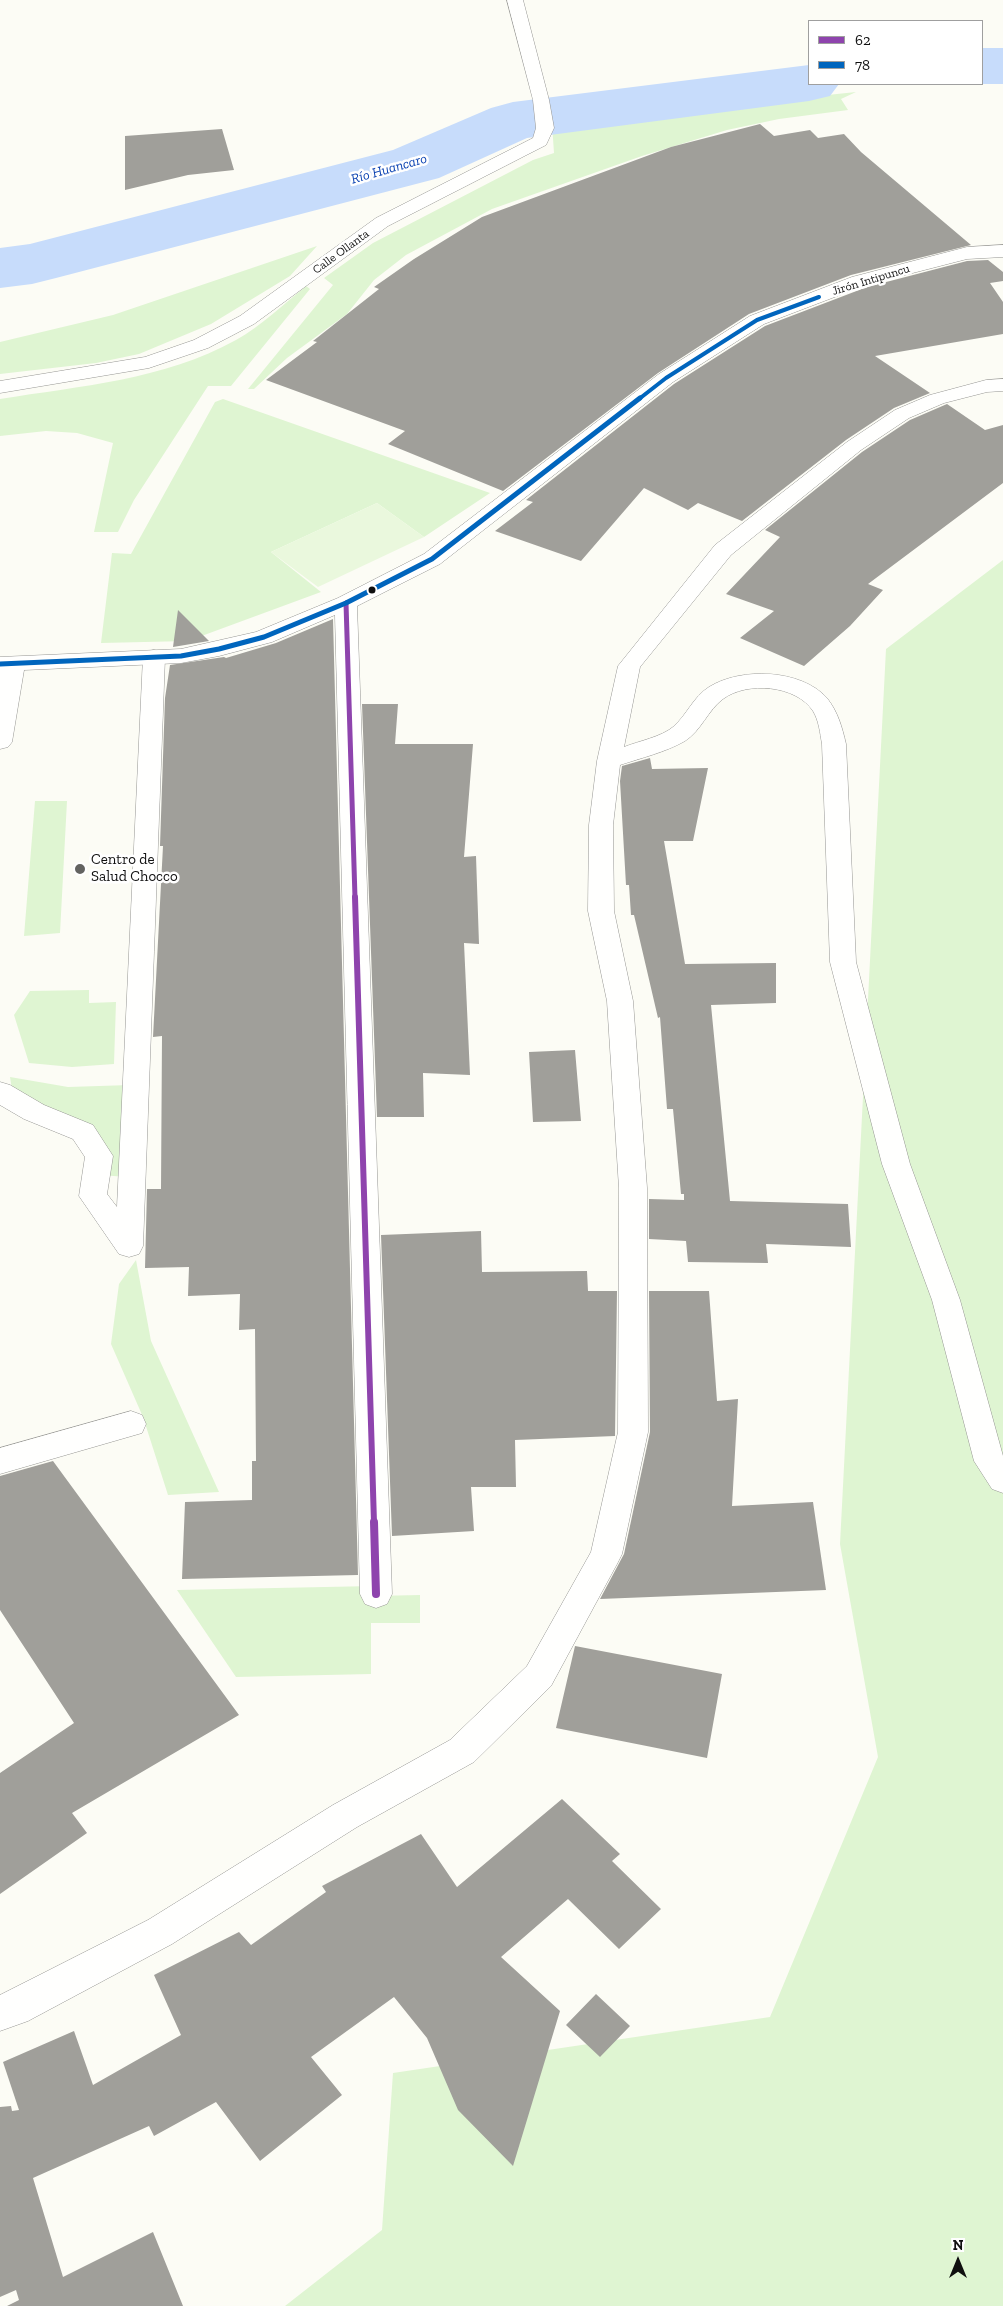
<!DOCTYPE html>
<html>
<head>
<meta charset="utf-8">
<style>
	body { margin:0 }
	#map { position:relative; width:1003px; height:2306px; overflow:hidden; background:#fcfcf5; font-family:"Zilla Slab",serif }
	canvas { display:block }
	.legend { position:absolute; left:808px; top:20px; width:175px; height:65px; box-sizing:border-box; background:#fff; border:1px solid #9f9f9f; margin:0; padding:6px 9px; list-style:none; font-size:15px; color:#101010 }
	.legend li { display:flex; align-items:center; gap:10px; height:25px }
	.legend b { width:25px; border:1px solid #9f9f9f }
	.north { position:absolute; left:933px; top:2236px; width:50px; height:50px; -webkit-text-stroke:4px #fff; paint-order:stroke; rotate:0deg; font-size:14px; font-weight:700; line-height:20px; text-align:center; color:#101010 }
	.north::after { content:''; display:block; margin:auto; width:18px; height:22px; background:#101010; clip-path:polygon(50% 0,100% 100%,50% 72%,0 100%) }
</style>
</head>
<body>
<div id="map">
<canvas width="1003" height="2306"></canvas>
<ul class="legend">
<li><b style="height:6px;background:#8e44ad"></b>62</li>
<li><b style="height:6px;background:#0065bd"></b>78</li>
</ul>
<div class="north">N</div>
</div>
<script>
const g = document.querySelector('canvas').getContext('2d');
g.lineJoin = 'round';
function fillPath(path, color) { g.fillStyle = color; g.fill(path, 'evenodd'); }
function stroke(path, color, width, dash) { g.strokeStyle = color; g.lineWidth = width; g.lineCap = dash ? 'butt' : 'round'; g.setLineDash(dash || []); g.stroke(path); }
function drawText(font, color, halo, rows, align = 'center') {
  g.font = font + ' "Zilla Slab",serif'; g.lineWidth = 5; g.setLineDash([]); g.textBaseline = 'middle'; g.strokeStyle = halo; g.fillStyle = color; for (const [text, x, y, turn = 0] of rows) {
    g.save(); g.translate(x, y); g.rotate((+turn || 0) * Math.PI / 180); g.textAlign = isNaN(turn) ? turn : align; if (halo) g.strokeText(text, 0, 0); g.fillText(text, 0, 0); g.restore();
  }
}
fillPath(new Path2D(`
	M 856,92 L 841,99 L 848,110 L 779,119 L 727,130 L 642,156 L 492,209 L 406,255 L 374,280 L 347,314 L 287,358 L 254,389 L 248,389 L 333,285 L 324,278 L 373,243 L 533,160 L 554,153 L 552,124 Z
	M 317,246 L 290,276 L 211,324 L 139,354 L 96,363 L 0,374 L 0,342 L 113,315 Z
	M 306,286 L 310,289 L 231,386 L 208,386 L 134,500 L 118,532 L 94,532 L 113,443 L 77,433 L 46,431 L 0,436 L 0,399 C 80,386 164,380 236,340 C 261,326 284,304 306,286 Z
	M 223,399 L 490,493 L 424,537 L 377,503 L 271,552 L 321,592 L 188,641 L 101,643 L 112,553 L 131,554 L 215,402 Z
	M 1003,560 L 1003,2306 L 285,2306 L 382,2230 L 393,2073 L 770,2017 L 878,1757 L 840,1544 L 886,649 Z
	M 35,801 L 67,801 L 60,933 L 24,936 Z
	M 89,990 L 89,1003 L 116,1002 L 114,1064 L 72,1067 L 29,1063 L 14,1015 L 30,991 Z
	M 10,1077 L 68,1087 L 130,1085 L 127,1177 L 100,1175 L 103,1158 L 13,1096 Z
	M 136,1260 L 151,1341 L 219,1492 L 168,1495 L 143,1417 L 111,1344 L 119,1284 Z
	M 374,1586 L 374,1596 L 420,1595 L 420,1623 L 371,1623 L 371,1674 L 236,1677 L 177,1590 Z`), '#dff5d2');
fillPath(new Path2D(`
	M 377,503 L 424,537 L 318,587 L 271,552 Z`), '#eaf8dd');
fillPath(new Path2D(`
	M 982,48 L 1003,48 L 1003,84 L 981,84 Z
	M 809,65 L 809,84 L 839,84 L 830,96 L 809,101 L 527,138 L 439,178 L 56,278 L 32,284 L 0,288 L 0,248 L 30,244 L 393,150 L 491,108 L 513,102 Z`), '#c7dcfb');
fillPath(new Path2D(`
	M 760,124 L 774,136 L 810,130 L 818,138 L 844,134 L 861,152 L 971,245 L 851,275 L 749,314 L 658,373 L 503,491 L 388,444 L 405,431 L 266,380 L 317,342 L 313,341 L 379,289 L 374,287 L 414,259 L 482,217 L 671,147 Z
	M 222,129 L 234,170 L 188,175 L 125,190 L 125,136 Z
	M 988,260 L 1003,272 L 1003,281 L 990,283 L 1003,302 L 1003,334 L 875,356 L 930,393 L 894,408 L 846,440 L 742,521 L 698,503 L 688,510 L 644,488 L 581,561 L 495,531 L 533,502 L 526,500 L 674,384 L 765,326 L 867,287 L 967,261 Z
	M 947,404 L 985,430 L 1003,425 L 1003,483 L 868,584 L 883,590 L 850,626 L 804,666 L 740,638 L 774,611 L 726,594 L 780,537 L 765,530 L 862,452 L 910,420 Z
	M 178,610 L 209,641 L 173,647 Z
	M 333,619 L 358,1575 L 182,1579 L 185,1502 L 252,1500 L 252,1461 L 256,1461 L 255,1329 L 239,1330 L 240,1294 L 188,1296 L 189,1267 L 145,1268 L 147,1189 L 161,1189 L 162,1036 L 153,1037 L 163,846 L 160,846 L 165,698 L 170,665 L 224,657 L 226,658 L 276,643 Z
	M 362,704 L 398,704 L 395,744 L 473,744 L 464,857 L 476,856 L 479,944 L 464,943 L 470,1075 L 423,1073 L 424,1117 L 377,1117 Z
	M 650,758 L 652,769 L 708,768 L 693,841 L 664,841 L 685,964 L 776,963 L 776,1003 L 711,1005 L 730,1201 L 848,1204 L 851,1247 L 766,1244 L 768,1263 L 688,1262 L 686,1241 L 649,1239 L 649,1199 L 684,1200 L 684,1194 L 681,1194 L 673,1109 L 667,1109 L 660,1017 L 658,1018 L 634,915 L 631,915 L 629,885 L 626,885 L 620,781 L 622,766 Z
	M 575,1050 L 581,1121 L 533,1122 L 529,1052 Z
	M 481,1231 L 482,1272 L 587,1271 L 588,1291 L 617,1291 L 615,1436 L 515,1440 L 516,1487 L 471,1487 L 474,1531 L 392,1536 L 381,1235 Z
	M 649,1291 L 709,1291 L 717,1401 L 738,1399 L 732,1506 L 813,1502 L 826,1590 L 600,1599 L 624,1554 L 650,1432 Z
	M 53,1461 L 239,1715 L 72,1813 L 87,1833 L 0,1894 L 0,1773 L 74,1723 L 0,1610 L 0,1476 Z
	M 575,1646 L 722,1674 L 707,1758 L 556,1728 Z
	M 562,1799 L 620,1854 L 612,1861 L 661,1909 L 619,1949 L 568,1899 L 501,1957 L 560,2011 L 513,2166 L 458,2110 L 427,2038 L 394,1997 L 311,2057 L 342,2095 L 260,2161 L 216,2102 L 154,2136 L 149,2126 L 33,2178 L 63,2277 L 153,2232 L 183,2306 L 7,2306 L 19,2300 L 16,2290 L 0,2297 L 0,2107 L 11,2106 L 12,2111 L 19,2110 L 3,2062 L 74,2031 L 93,2085 L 181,2035 L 154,1975 L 239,1932 L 251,1945 L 326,1892 L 322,1886 L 421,1834 L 457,1887 Z
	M 596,1994 L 630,2026 L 600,2057 L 566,2025 Z`), '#a09f9a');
const service = new Path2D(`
	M 154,650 L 162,652 L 165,657 L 143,1246 L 139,1254 L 129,1257 L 119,1254 L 79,1196 L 85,1157 L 73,1139 L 24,1119 L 0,1105 L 0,1082 L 10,1085 L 44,1105 L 93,1125 L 113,1156 L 107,1194 L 117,1207 L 143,657 L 146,652 Z
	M 131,1411 L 142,1415 L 146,1424 L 142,1433 L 0,1474 L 0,1448 Z`);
const minor = new Path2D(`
	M 507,0 L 523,0 L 549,100 L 554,128 L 546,145 L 388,226 L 254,324 L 208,348 L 149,368 L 0,393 L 0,381 L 145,357 L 194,340 L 240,316 L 376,218 L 533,138 L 536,128 L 533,100 Z
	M 1003,245 L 1003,257 L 967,259 L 866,285 L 764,324 L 673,382 L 440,564 L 357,606 L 392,1594 L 387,1604 L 376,1608 L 365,1604 L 360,1594 L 335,615 L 272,642 L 219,656 L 181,663 L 24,670 L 12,742 L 8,747 L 0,749 L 0,657 L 181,649 L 256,632 L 338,598 L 424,554 L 659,374 L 750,316 L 852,277 L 967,247 Z
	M 1003,379 L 1003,391 L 987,392 L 944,403 L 909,418 L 861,450 L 731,555 L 640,667 L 624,747 C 639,741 661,737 673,727 C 687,715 693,697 709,687 C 741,667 801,669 827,698 C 838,712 842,727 846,744 L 856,962 L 910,1164 L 960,1300 L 1003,1456 L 1003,1493 L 992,1489 L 974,1461 L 932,1300 L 882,1164 L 830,962 L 822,744 C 820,733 819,721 813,711 C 796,685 747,681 723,699 C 708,710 701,731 685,741 C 666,752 641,758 620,765 L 613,825 L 614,911 L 633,1001 L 647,1188 L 648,1432 L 622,1554 L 617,1564 L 551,1686 L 474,1762 L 357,1827 L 172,1944 L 28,2021 L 0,2031 L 0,1995 L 148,1920 L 333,1805 L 450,1740 L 527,1666 L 591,1552 L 618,1432 L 619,1188 L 607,1001 L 588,911 L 589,825 L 597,761 L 618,666 L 715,545 L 847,442 L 895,410 L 930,395 L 986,380 Z`);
stroke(service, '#969693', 1);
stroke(minor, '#969693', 1);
fillPath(service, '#fffffe');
fillPath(minor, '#fffffe');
stroke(new Path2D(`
	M 346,603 L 355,898`), '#8e44ad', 5);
stroke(new Path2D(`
	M 355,897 L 374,1523`), '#8e44ad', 6);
stroke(new Path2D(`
	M 374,1522 L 376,1594`), '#8e44ad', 8);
stroke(new Path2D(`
	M 639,399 L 666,378 L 757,320 L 819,297`), '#0065bd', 4);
stroke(new Path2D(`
	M 0,664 L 181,656 L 219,649 L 264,637 L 346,603 L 432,559 L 640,398`), '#0065bd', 5);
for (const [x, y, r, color] of [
	[372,590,4.5,"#101010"],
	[80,869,6,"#636360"]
]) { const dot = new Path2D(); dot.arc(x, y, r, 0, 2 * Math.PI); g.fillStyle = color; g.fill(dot); stroke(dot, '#fff', 2); }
drawText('12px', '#101010', '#fff', [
	["Calle Ollanta",341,252,-36],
	["Jirón Intipuncu",871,280,-17]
]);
drawText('italic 14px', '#0941b1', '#fff', [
	["Río Huancaro",389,169,-16]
]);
drawText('15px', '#101010', '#fff', [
	["Centro de",91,860],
	["Salud Chocco",91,877]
], 'left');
</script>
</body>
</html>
